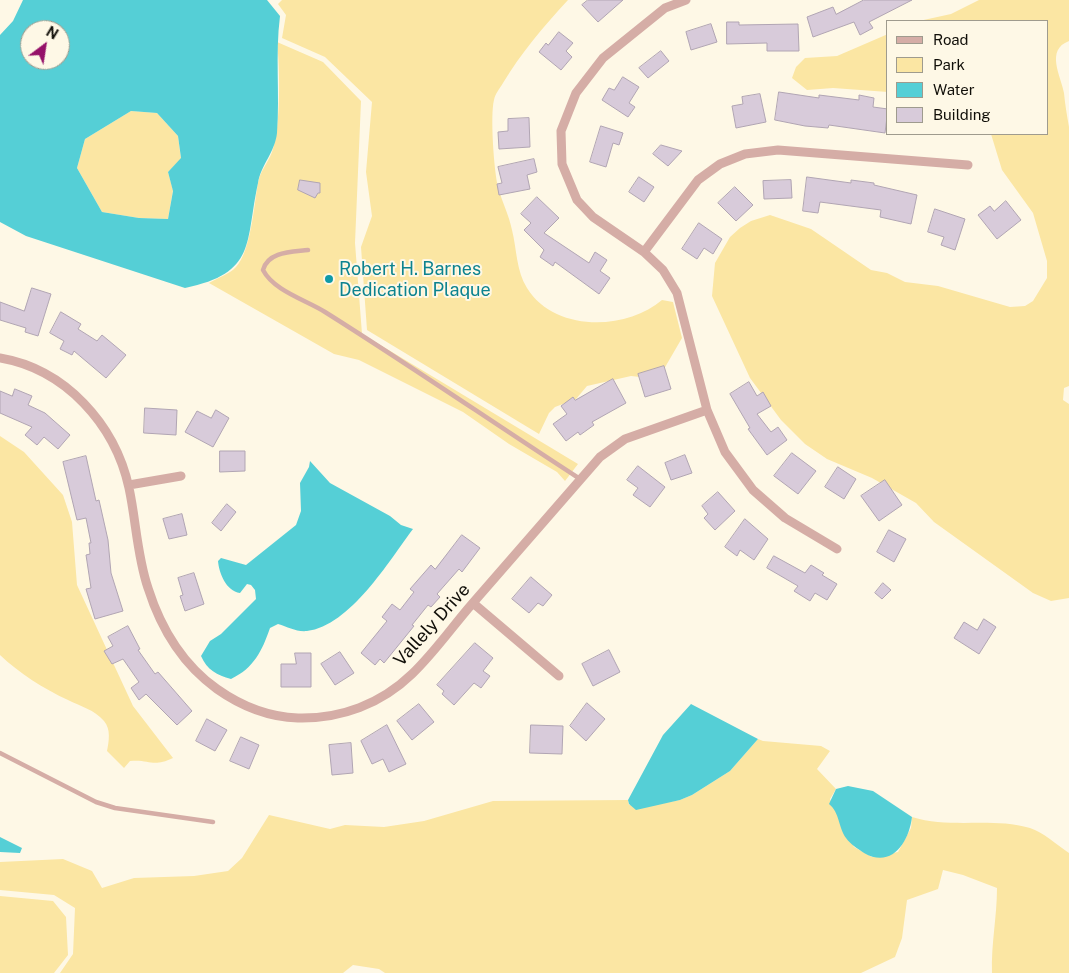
<!DOCTYPE html>
<html>
<head>
<meta charset="utf-8">
<style>
	body { margin:0 }
	#map { position:relative; width:1069px; height:973px; overflow:hidden; background:#fef8e6; font-family:"Public Sans",sans-serif }
	canvas { display:block }
	.legend { position:absolute; left:886px; top:20px; width:162px; height:115px; box-sizing:border-box; background:#fef8e6; border:1px solid #9f9b8e; margin:0; padding:6px 9px; list-style:none; font-size:15px; color:#110f09 }
	.legend li { display:flex; align-items:center; gap:10px; height:25px }
	.legend b { width:25px; border:1px solid #9f9b8e }
	.north { position:absolute; left:20px; top:20px; width:50px; height:50px; box-sizing:border-box; background:#fef8e6; border:1px solid #9f9b8e; border-radius:50%; rotate:31deg; font-size:14px; font-weight:700; line-height:20px; text-align:center; color:#110f09 }
	.north::after { content:''; display:block; margin:auto; width:18px; height:22px; background:#951169; clip-path:polygon(50% 0,100% 100%,50% 72%,0 100%) }
</style>
</head>
<body>
<div id="map">
<canvas width="1069" height="973"></canvas>
<ul class="legend">
<li><b style="height:6px;background:#d5ada6"></b>Road</li>
<li><b style="height:14px;background:#fbe6a3"></b>Park</li>
<li><b style="height:14px;background:#55cfd6"></b>Water</li>
<li><b style="height:14px;background:#d8cbda"></b>Building</li>
</ul>
<div class="north">N</div>
</div>
<script>
const g = document.querySelector('canvas').getContext('2d');
g.lineJoin = 'round';
function fillPath(path, color) { g.fillStyle = color; g.fill(path, 'evenodd'); }
function stroke(path, color, width, dash) { g.strokeStyle = color; g.lineWidth = width; g.lineCap = dash ? 'butt' : 'round'; g.setLineDash(dash || []); g.stroke(path); }
function drawText(font, color, halo, rows, align = 'center') {
  g.font = font + ' "Public Sans",sans-serif'; g.lineWidth = 4; g.setLineDash([]); g.textBaseline = 'middle'; g.strokeStyle = halo; g.fillStyle = color; for (const [text, x, y, turn = 0] of rows) {
    g.save(); g.translate(x, y); g.rotate((+turn || 0) * Math.PI / 180); g.textAlign = isNaN(turn) ? turn : align; if (halo) g.strokeText(text, 0, 0); g.fillText(text, 0, 0); g.restore();
  }
}
fillPath(new Path2D(`
	M 282,0 L 568,0 C 544,26 521,53 503,83 C 500,88 495,94 494,100 C 490,115 494,171 498,187 C 502,202 509,215 512,230 C 517,250 516,270 527,288 C 554,332 626,331 662,300 L 673,302 L 682,338 L 664,369 L 640,377 L 631,376 L 587,386 L 576,399 L 555,407 L 549,413 L 539,434 L 367,330 L 361,247 L 372,216 L 366,172 L 372,102 L 325,57 L 282,38 L 286,15 L 278,4 Z
	M 979,0 L 1069,0 L 1069,41 C 1045,50 1061,76 1064,93 C 1065,104 1067,116 1069,127 L 1069,386 L 1064,388 L 1063,400 L 1069,404 L 1069,598 L 1051,601 L 1033,593 L 934,522 L 916,503 L 872,478 L 827,459 L 805,444 L 781,420 L 750,378 L 712,296 L 715,263 L 730,237 L 740,228 L 751,221 L 770,215 L 811,229 L 871,270 L 887,273 L 905,282 L 938,286 L 1010,307 L 1025,306 L 1033,301 L 1047,278 L 1047,261 L 1033,213 L 1002,170 L 991,134 L 1048,134 L 1048,21 L 919,21 L 951,14 Z
	M 888,34 L 888,92 L 833,88 L 807,90 L 792,78 L 796,67 L 805,58 L 837,56 Z
	M 277,42 L 323,62 L 361,101 L 355,243 L 362,334 L 578,464 L 565,481 L 557,472 L 509,444 L 463,412 L 359,360 L 334,354 L 209,283 C 217,278 230,274 236,267 C 251,251 254,205 258,183 C 260,171 268,163 272,152 C 281,129 280,67 277,42 Z
	M 131,111 L 157,113 L 178,136 L 181,159 L 168,172 L 173,190 L 168,219 L 139,218 L 102,212 L 77,168 L 85,139 Z
	M 0,436 L 24,452 L 63,495 L 72,522 L 77,585 L 133,706 L 173,758 C 152,768 150,759 130,761 L 124,768 L 107,751 C 109,741 111,729 104,721 C 95,710 80,706 68,700 C 44,689 19,673 0,655 Z
	M 758,739 L 763,741 L 821,746 L 830,751 L 817,769 L 836,789 L 830,799 L 854,847 L 872,857 L 898,852 L 911,828 L 912,817 C 951,829 991,817 1030,828 C 1043,832 1057,845 1069,853 L 1069,973 L 992,973 C 991,944 997,917 997,888 L 963,875 L 943,870 L 938,889 L 907,900 L 902,938 L 895,957 L 861,973 L 385,973 L 379,969 L 353,965 L 343,973 L 60,973 L 73,954 L 75,908 L 54,895 L 0,890 L 0,862 L 63,859 L 92,871 L 102,888 L 134,878 L 194,876 L 228,871 L 242,858 L 269,815 L 330,829 L 345,825 L 384,827 L 424,821 L 493,801 L 628,800 L 629,805 L 659,804 L 680,800 L 692,795 L 730,771 Z
	M 0,896 L 53,901 L 66,917 L 68,955 L 54,973 L 0,973 Z`), '#fbe6a3');
fillPath(new Path2D(`
	M 23,0 L 267,0 L 280,16 C 275,55 280,94 277,133 C 275,152 261,165 258,183 C 245,243 257,273 185,288 L 26,236 L 0,222 L 0,35 L 13,21 ZM 30,30 L 60,30 L 60,60 L 30,60 ZM 131,111 L 157,113 L 178,136 L 181,158 L 168,172 L 173,191 L 168,219 L 139,218 L 102,212 L 77,168 L 85,139 Z
	M 310,461 L 330,483 L 390,516 L 401,525 L 413,529 C 389,561 350,626 307,631 C 296,632 288,627 278,624 L 270,628 C 262,651 254,668 231,679 C 217,675 207,670 201,656 L 210,641 L 221,634 L 256,599 L 255,590 L 251,585 L 247,584 L 240,593 C 226,591 219,573 218,561 L 221,558 L 246,565 L 296,525 L 301,511 L 300,483 L 309,467 Z
	M 691,704 L 758,739 L 730,771 L 692,795 L 680,800 L 636,810 L 629,804 L 628,800 L 663,735 Z
	M 848,786 L 873,791 L 912,817 C 909,842 892,869 864,853 C 857,848 851,845 846,838 C 838,827 840,813 829,804 L 836,789 Z
	M 0,837 L 22,848 L 20,853 L 0,852 Z`), '#55cfd6');
const building = new Path2D(`
	M 588,0 L 623,0 L 598,22 L 582,5 Z
	M 864,0 L 912,0 L 869,22 L 873,28 L 860,35 L 854,22 L 813,37 L 807,17 L 833,7 L 836,14 Z
	M 727,22 L 739,22 L 739,25 L 798,24 L 799,51 L 767,51 L 767,43 L 727,44 Z
	M 711,24 L 717,42 L 691,50 L 686,32 Z
	M 559,32 L 573,43 L 566,51 L 572,57 L 561,70 L 539,52 L 546,43 L 548,45 Z
	M 661,51 L 669,61 L 648,78 L 639,68 Z
	M 623,77 L 639,87 L 629,103 L 635,107 L 628,117 L 602,100 L 609,88 L 614,90 Z
	M 779,92 L 819,98 L 819,95 L 859,100 L 859,95 L 874,98 L 873,107 L 888,109 L 885,133 L 829,125 L 828,128 L 805,126 L 775,120 Z
	M 760,94 L 766,122 L 736,128 L 732,106 L 743,104 L 742,97 Z
	M 529,118 L 530,147 L 499,149 L 498,132 L 508,131 L 508,119 Z
	M 601,126 L 623,133 L 619,145 L 613,143 L 606,167 L 590,162 Z
	M 661,145 L 682,151 L 668,166 L 653,154 Z
	M 534,159 L 537,172 L 527,175 L 530,189 L 499,195 L 497,184 L 502,183 L 498,167 Z
	M 639,177 L 654,187 L 644,202 L 629,192 Z
	M 807,177 L 851,183 L 851,180 L 874,183 L 874,185 L 917,195 L 911,224 L 880,217 L 881,210 L 820,202 L 818,213 L 803,211 Z
	M 300,180 L 320,183 L 320,193 L 318,193 L 315,198 L 298,190 Z
	M 791,180 L 792,198 L 764,199 L 763,181 Z
	M 735,187 L 753,205 L 736,221 L 718,203 Z
	M 537,197 L 559,218 L 544,233 L 589,263 L 595,252 L 607,260 L 600,271 L 610,278 L 599,294 L 555,262 L 553,266 L 540,257 L 544,250 L 524,230 L 531,223 L 521,214 Z
	M 1006,201 L 1021,220 L 997,239 L 978,215 L 990,206 L 994,211 Z
	M 935,209 L 965,219 L 955,250 L 941,245 L 944,237 L 928,232 Z
	M 699,223 L 722,239 L 713,254 L 704,248 L 697,259 L 682,249 Z
	M 32,288 L 51,294 L 38,336 L 25,332 L 26,328 L 0,320 L 0,302 L 24,311 Z
	M 61,312 L 81,324 L 78,329 L 97,341 L 102,335 L 126,355 L 106,378 L 74,351 L 72,355 L 60,349 L 64,341 L 50,333 Z
	M 664,366 L 671,389 L 645,397 L 638,374 Z
	M 613,379 L 626,403 L 592,422 L 594,425 L 580,435 L 578,432 L 566,441 L 553,424 L 567,414 L 561,406 L 573,397 L 575,400 Z
	M 749,382 L 757,396 L 763,392 L 771,406 L 757,414 L 771,432 L 778,427 L 787,440 L 767,455 L 748,429 L 750,428 L 730,394 Z
	M 15,389 L 32,396 L 28,405 L 45,413 L 70,435 L 58,449 L 44,437 L 37,445 L 25,435 L 32,427 L 0,413 L 0,391 L 12,396 Z
	M 145,408 L 177,410 L 176,435 L 144,433 Z
	M 216,410 L 229,418 L 213,447 L 185,432 L 197,411 L 211,418 Z
	M 220,451 L 245,451 L 245,471 L 220,472 Z
	M 792,453 L 816,471 L 798,494 L 774,476 Z
	M 685,455 L 692,473 L 671,480 L 665,463 Z
	M 86,456 L 96,501 L 99,500 L 108,540 L 111,573 L 123,611 L 95,619 L 86,589 L 91,588 L 86,555 L 90,554 L 89,543 L 91,543 L 86,518 L 77,520 L 63,462 Z
	M 638,466 L 665,487 L 650,507 L 633,495 L 638,488 L 627,480 Z
	M 838,467 L 856,479 L 844,499 L 825,487 Z
	M 885,480 L 902,505 L 879,521 L 861,496 Z
	M 718,492 L 735,511 L 715,530 L 704,518 L 708,514 L 702,506 Z
	M 227,504 L 236,512 L 221,531 L 212,523 Z
	M 182,514 L 187,535 L 169,539 L 163,519 Z
	M 745,519 L 768,539 L 754,560 L 740,550 L 737,556 L 725,547 Z
	M 889,530 L 906,539 L 894,562 L 877,552 Z
	M 462,535 L 480,548 L 462,572 L 459,569 L 437,594 L 440,597 L 431,607 L 428,605 L 412,625 L 414,626 L 384,663 L 380,659 L 375,665 L 361,653 L 387,621 L 382,617 L 392,604 L 400,610 L 414,592 L 410,589 L 431,565 L 435,569 Z
	M 774,556 L 805,573 L 811,565 L 824,573 L 822,575 L 837,584 L 827,600 L 815,593 L 810,601 L 794,591 L 798,586 L 767,568 Z
	M 194,573 L 204,604 L 185,611 L 180,596 L 183,595 L 178,578 Z
	M 531,577 L 552,595 L 543,606 L 538,603 L 529,613 L 512,599 Z
	M 883,583 L 891,590 L 882,599 L 875,593 Z
	M 984,619 L 996,627 L 979,654 L 954,638 L 964,622 L 977,630 Z
	M 128,626 L 140,649 L 138,650 L 155,674 L 158,672 L 192,711 L 177,725 L 146,694 L 139,700 L 131,688 L 139,682 L 123,659 L 112,664 L 104,651 L 113,646 L 108,637 Z
	M 475,643 L 493,658 L 483,671 L 490,676 L 481,688 L 474,683 L 454,705 L 442,694 L 444,691 L 437,685 Z
	M 609,650 L 620,672 L 593,686 L 582,664 Z
	M 340,652 L 354,673 L 335,685 L 321,664 Z
	M 295,653 L 311,653 L 311,687 L 281,687 L 281,664 L 296,664 Z
	M 587,703 L 605,719 L 586,741 L 570,726 Z
	M 419,704 L 434,722 L 412,740 L 397,721 Z
	M 207,719 L 227,730 L 215,751 L 196,741 Z
	M 387,725 L 406,764 L 389,772 L 383,759 L 372,764 L 361,741 Z
	M 531,725 L 563,726 L 562,754 L 530,753 Z
	M 241,737 L 259,745 L 249,769 L 230,761 Z
	M 351,743 L 353,773 L 332,775 L 329,745 Z`);
fillPath(building, '#d8cbda');
stroke(building, '#b1a5b3', 1);
stroke(new Path2D(`
	M 308,250 C 293,252 268,251 263,270 C 274,291 306,300 325,312 C 411,366 495,424 580,479
	M 0,753 L 96,802 L 115,808 L 213,822`), '#d5ada6', 4.5);
stroke(new Path2D(`
	M 686,0 L 665,8 L 603,58 L 576,93 L 561,131 L 562,164 L 577,200 L 593,217 L 644,252 L 663,270 L 677,293 L 707,410 L 725,452 L 753,490 L 785,518 L 837,549
	M 644,252 L 698,180 L 720,164 L 745,154 L 778,150 L 968,165
	M 0,358 C 65,369 115,424 129,488 C 136,520 137,556 148,588 C 161,629 182,664 217,689 C 241,706 269,717 298,718 C 341,719 381,704 412,674 C 434,653 452,627 472,604 C 515,555 557,506 600,457 L 625,439 L 707,410
	M 129,485 L 181,476
	M 473,603 L 559,676`), '#d5ada6', 9);
for (const [x, y, r, color] of [
	[329,279,5,"#0f9aa8"]
]) { const dot = new Path2D(); dot.arc(x, y, r, 0, 2 * Math.PI); g.fillStyle = color; g.fill(dot); stroke(dot, '#fef8e6', 2); }
drawText('18px', '#0d838f', '#fef8e6', [
	["Robert H. Barnes",339,269],
	["Dedication Plaque",339,290]
], 'left');
drawText('18px', '#110f09', '#fef8e6', [
	["Vallely Drive",432,625,-48]
]);
</script>
</body>
</html>
